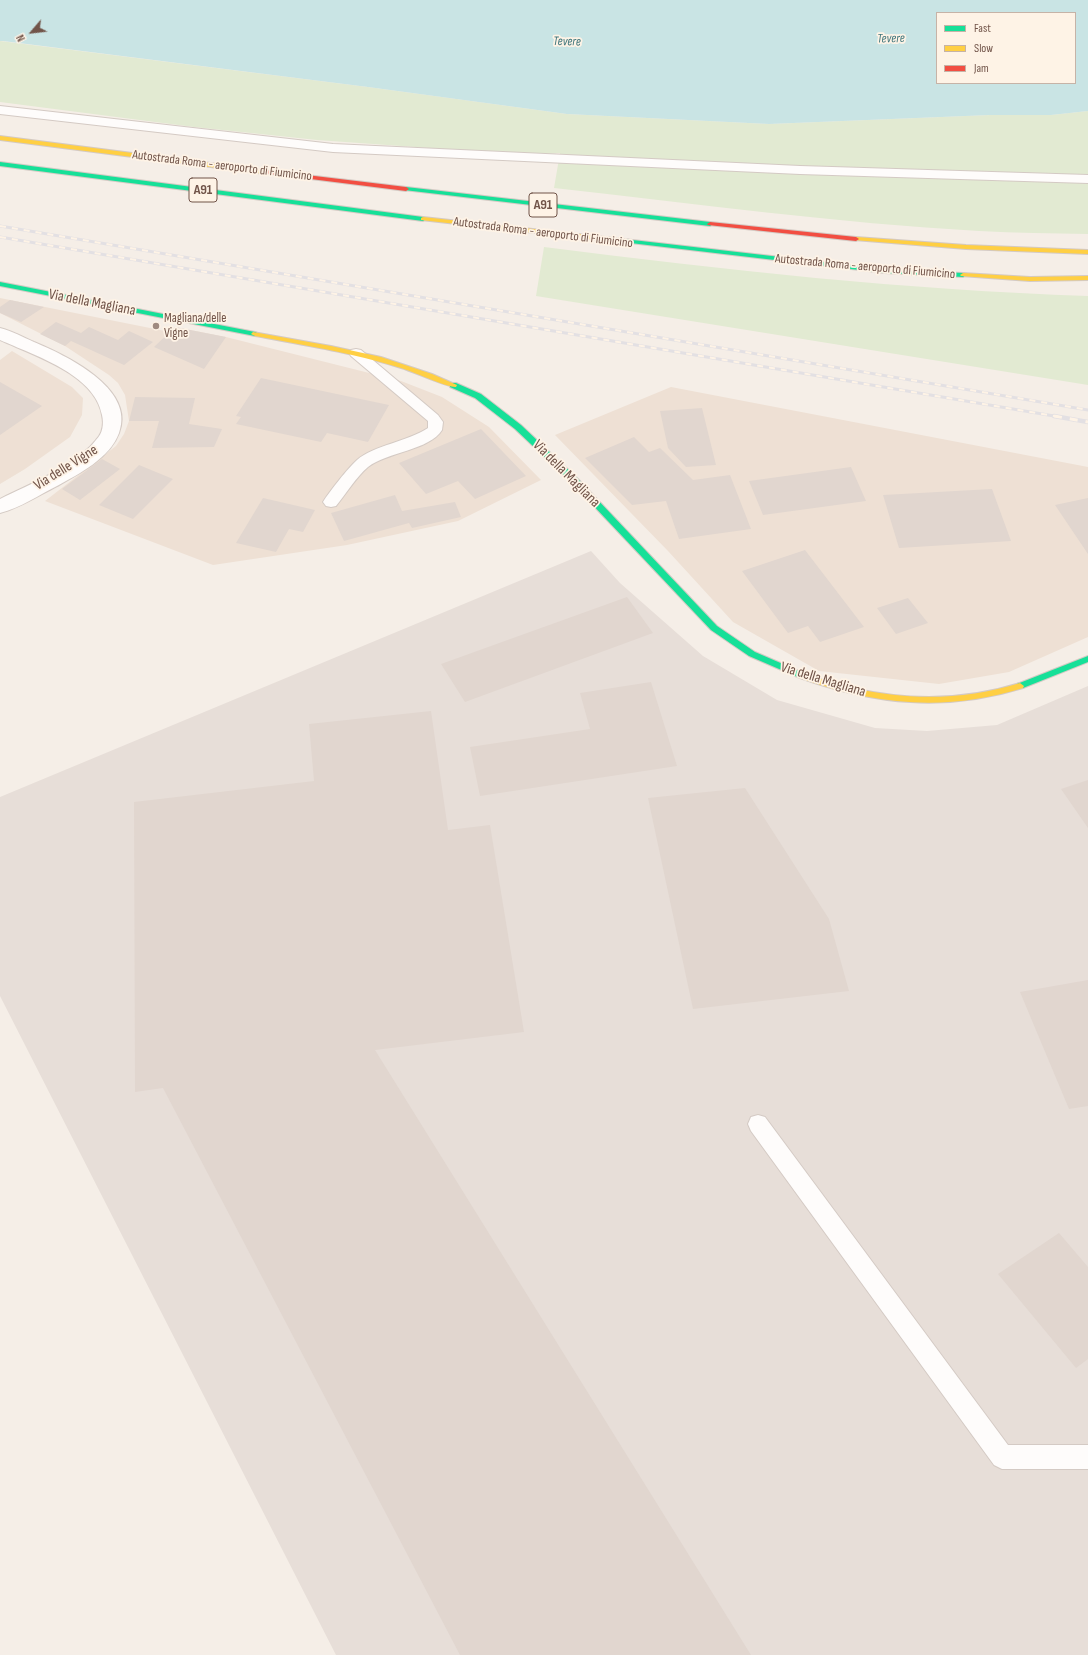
<!DOCTYPE html>
<html>
<head>
<meta charset="utf-8">
<style>
	body { margin:0 }
	#map { position:relative; width:1088px; height:1655px; overflow:hidden; background:#f5eee7; font-family:"Sofia Sans Condensed",sans-serif }
	canvas { display:block }
	.legend { position:absolute; left:936px; top:12px; width:140px; height:72px; box-sizing:border-box; background:#fef3e6; border:1px solid #c6b3a7; margin:0; padding:5px 7px; list-style:none; font-size:12px; color:#715449 }
	.legend li { display:flex; align-items:center; gap:8px; height:20px }
	.legend b { width:20px; border:1px solid #c6b3a7 }
	.north { position:absolute; left:12px; top:12px; width:40px; height:40px; -webkit-text-stroke:3px #fef3e6; paint-order:stroke; rotate:242deg; font-size:11px; font-weight:700; line-height:16px; text-align:center; color:#715449 }
	.north::after { content:''; display:block; margin:auto; width:14px; height:18px; background:#715449; clip-path:polygon(50% 0,100% 100%,50% 72%,0 100%) }
</style>
</head>
<body>
<div id="map">
<canvas width="1088" height="1655"></canvas>
<ul class="legend">
<li><b style="height:5px;background:#16e098"></b>Fast</li>
<li><b style="height:5px;background:#ffcf43"></b>Slow</li>
<li><b style="height:5px;background:#f24e42"></b>Jam</li>
</ul>
<div class="north">N</div>
</div>
<script>
const g = document.querySelector('canvas').getContext('2d');
g.lineJoin = 'round';
function fillPath(path, color) { g.fillStyle = color; g.fill(path, 'evenodd'); }
function stroke(path, color, width, dash) { g.strokeStyle = color; g.lineWidth = width; g.lineCap = dash ? 'butt' : 'round'; g.setLineDash(dash || []); g.stroke(path); }
function drawText(font, color, halo, rows, align = 'center') {
  g.font = font + ' "Sofia Sans Condensed",sans-serif'; g.lineWidth = 3.5; g.setLineDash([]); g.textBaseline = 'middle'; g.strokeStyle = halo; g.fillStyle = color; for (const [text, x, y, turn = 0] of rows) {
    g.save(); g.translate(x, y); g.rotate((+turn || 0) * Math.PI / 180); g.textAlign = isNaN(turn) ? turn : align; if (halo) g.strokeText(text, 0, 0); g.fillText(text, 0, 0); g.restore();
  }
}
fillPath(new Path2D(`
	M 0,298 L 170,332 L 175,327 L 226,337 L 401,381 L 442,397 L 489,427 L 541,480 L 458,521 L 347,545 L 213,565 L 45,501 L 116,446 L 124,434 L 129,421 L 125,395 L 118,383 L 109,375 L 65,346 L 0,313 Z
	M 12,351 L 72,387 L 83,398 L 82,415 L 70,437 L 25,469 L 0,484 L 0,360 Z
	M 671,387 L 1088,467 L 1088,637 L 1009,672 L 939,684 L 819,671 L 733,622 L 668,551 L 555,435 Z`), '#eee0d4');
fillPath(new Path2D(`
	M 591,551 L 620,583 L 703,656 L 777,700 L 875,728 L 927,731 L 997,725 L 1088,686 L 1088,1655 L 336,1655 L 0,996 L 0,797 Z`), '#e7ded8');
fillPath(new Path2D(`
	M 0,41 L 368,87 L 567,114 L 769,124 L 990,115 L 1051,115 L 1088,111 L 1088,234 C 1052,233 1015,233 979,231 C 837,223 696,204 554,188 L 560,153 L 527,155 L 317,140 L 194,127 L 0,102 Z
	M 544,247 C 725,270 906,290 1088,296 L 1088,385 L 536,296 Z`), '#e2ead2');
fillPath(new Path2D(`
	M 0,0 L 1088,0 L 1088,111 L 1051,115 L 990,115 L 769,124 L 567,114 L 368,87 L 3,41 L 0,41 ZM 937,13 L 1075,13 L 1075,83 L 937,83 Z`), '#c9e4e4');
fillPath(new Path2D(`
	M 10,300 L 44,307 L 21,322 L 0,313 L 0,307 Z
	M 56,322 L 81,333 L 89,327 L 118,340 L 129,331 L 153,342 L 124,365 L 71,341 L 65,346 L 40,334 Z
	M 175,327 L 226,337 L 204,369 L 154,347 Z
	M 261,378 L 389,405 L 368,442 L 327,433 L 321,442 L 236,424 L 241,417 L 236,416 Z
	M 0,382 L 42,406 L 0,435 Z
	M 135,397 L 195,398 L 189,424 L 222,429 L 214,447 L 152,448 L 159,421 L 129,421 Z
	M 702,408 L 716,465 L 686,467 L 668,448 L 660,411 Z
	M 481,429 L 526,476 L 475,499 L 458,481 L 426,494 L 399,463 Z
	M 634,437 L 649,452 L 660,448 L 693,480 L 730,475 L 751,529 L 679,539 L 666,501 L 632,505 L 585,458 Z
	M 102,459 L 120,469 L 80,500 L 62,489 Z
	M 139,465 L 173,479 L 133,519 L 99,505 Z
	M 851,467 L 866,501 L 763,515 L 749,481 Z
	M 992,489 L 1011,541 L 899,548 L 883,495 Z
	M 395,495 L 402,511 L 455,502 L 461,517 L 412,528 L 409,523 L 344,541 L 331,513 Z
	M 263,498 L 315,510 L 303,532 L 289,529 L 276,552 L 236,543 Z
	M 1088,498 L 1088,554 L 1055,505 Z
	M 805,550 L 864,627 L 820,642 L 808,626 L 788,633 L 742,571 Z
	M 627,597 L 653,633 L 465,702 L 441,664 Z
	M 908,598 L 928,623 L 896,634 L 877,608 Z
	M 651,682 L 677,766 L 480,796 L 470,747 L 590,729 L 580,693 Z
	M 431,711 L 448,830 L 490,825 L 524,1032 L 375,1050 L 751,1655 L 460,1655 L 163,1088 L 135,1092 L 134,802 L 314,781 L 309,724 Z
	M 1088,780 L 1088,828 L 1061,789 Z
	M 745,788 L 829,919 L 849,991 L 693,1009 L 648,798 Z
	M 1088,980 L 1088,1106 L 1069,1109 L 1020,992 Z
	M 1059,1233 L 1088,1267 L 1088,1359 L 1076,1368 L 998,1274 Z`), '#e1d6cf');
const lane = new Path2D(`
	M 0,106 L 333,144 L 800,166 L 1088,175 L 1088,183 L 800,174 L 333,152 L 0,114 Z
	M 356,349 L 361,350 L 438,415 L 443,422 L 442,430 C 430,450 387,452 368,467 C 356,477 346,494 336,506 L 331,507 L 326,506 L 323,502 C 330,491 348,468 357,460 C 374,445 407,442 428,428 L 428,421 L 351,356 L 349,353 L 351,350 Z
	M 758,1115 L 765,1117 L 1008,1445 L 1088,1445 L 1088,1469 L 1002,1469 L 994,1465 L 751,1131 L 748,1124 L 751,1117 Z`);
const street = new Path2D(`
	M 0,328 C 12,331 23,337 34,342 C 65,355 136,388 119,433 C 110,458 79,474 57,486 C 39,495 20,508 0,513 L 0,499 C 28,485 77,465 96,440 C 103,433 104,424 102,415 C 95,374 33,355 0,340 Z`);
const fast = new Path2D(`
	M 0,162 L 423,217 L 426,219 L 423,221 L 0,166 Z
	M 406,187 L 710,222 L 713,224 L 710,226 L 404,190 L 404,188 Z
	M 624,239 L 885,269 L 963,273 L 966,275 L 963,277 L 885,273 L 622,242 L 622,240 Z
	M 0,282 L 255,332 L 259,334 L 255,336 L 0,286 Z
	M 450,383 L 456,383 L 481,394 L 521,425 L 578,479 L 717,626 L 755,652 L 806,674 L 807,676 L 806,678 L 800,678 L 749,656 L 711,630 L 572,483 L 515,429 L 475,398 L 450,387 Z
	M 1088,656 L 1088,662 L 1023,688 L 1017,688 L 1016,686 L 1017,684 Z`);
const slow = new Path2D(`
	M 0,136 L 265,170 L 268,172 L 265,174 L 0,140 Z
	M 423,217 L 624,239 L 627,241 L 624,243 L 421,220 L 421,218 Z
	M 856,237 L 966,245 L 1088,250 L 1088,254 L 966,249 L 854,240 L 853,239 Z
	M 963,273 L 1030,277 L 1088,276 L 1088,280 L 1030,281 L 961,276 L 960,275 Z
	M 253,332 L 331,346 L 381,357 L 432,374 L 457,385 L 456,387 C 448,388 412,371 401,368 C 353,353 304,345 255,336 L 251,334 Z
	M 803,673 C 820,678 836,684 853,688 C 909,701 966,700 1020,683 L 1024,686 L 1023,688 C 946,712 875,705 800,678 L 799,676 L 800,674 Z`);
const jam = new Path2D(`
	M 265,170 L 406,187 L 409,189 L 406,191 L 263,173 L 262,172 Z
	M 710,222 L 856,237 L 859,239 L 856,241 L 708,225 L 707,224 Z`);
stroke(lane, '#d4cac4', 2);
stroke(street, '#d4cac4', 2);
stroke(fast, '#d4cac4', 2);
stroke(slow, '#d4cac4', 2);
stroke(jam, '#d4cac4', 2);
fillPath(lane, '#fefcfb');
fillPath(street, '#fefcfb');
fillPath(fast, '#16e098');
fillPath(slow, '#ffcf43');
fillPath(jam, '#f24e42');
const railFar1 = new Path2D(`
	M 0,226 L 1088,410
	M 0,237 L 1060,417`);
const rail = new Path2D(`
	M 1054,416 L 1088,422`);
stroke(railFar1, '#e3e0e3', 3);
stroke(rail, '#e3e0e3', 4.5);
stroke(railFar1, '#fef3e6', 2, [6]);
stroke(rail, '#fef3e6', 3, [8]);
for (const [x, y, r, color] of [
	[156,326,4,"#9f8a80"]
]) { const dot = new Path2D(); dot.arc(x, y, r, 0, 2 * Math.PI); g.fillStyle = color; g.fill(dot); stroke(dot, '#fef3e6', 1.5); }
drawText('italic 13px', '#41777d', '#fef3e6', [
	["Tevere",891,39,-1],
	["Tevere",567,42,1]
]);
drawText('13px', '#715449', '#fef3e6', [
	["Autostrada Roma - aeroporto di Fiumicino",222,166,7],
	["Autostrada Roma - aeroporto di Fiumicino",543,233,7],
	["Autostrada Roma - aeroporto di Fiumicino",865,267,5]
]);
drawText('13px', '#715449', '#fef3e6', [
	["Magliana/delle",164,319],
	["Vigne",164,334]
], 'left');
for (const [x, y, w] of [
	[203,190,28],
	[543,205,28]
]) { const box = new Path2D(); box.roundRect(x - w / 2, y - 12, w, 24, 3); g.fillStyle = '#fef3e6'; g.fill(box); stroke(box, '#715449', 1); }
drawText('bold 14px', '#715449', null, [
	["A91",203,190],
	["A91",543,205]
]);
drawText('15px', '#715449', '#fef3e6', [
	["Via della Magliana",92,303,11],
	["Via delle Vigne",66,468,-32],
	["Via della Magliana",566,474,45],
	["Via della Magliana",823,680,17]
]);
</script>
</body>
</html>
